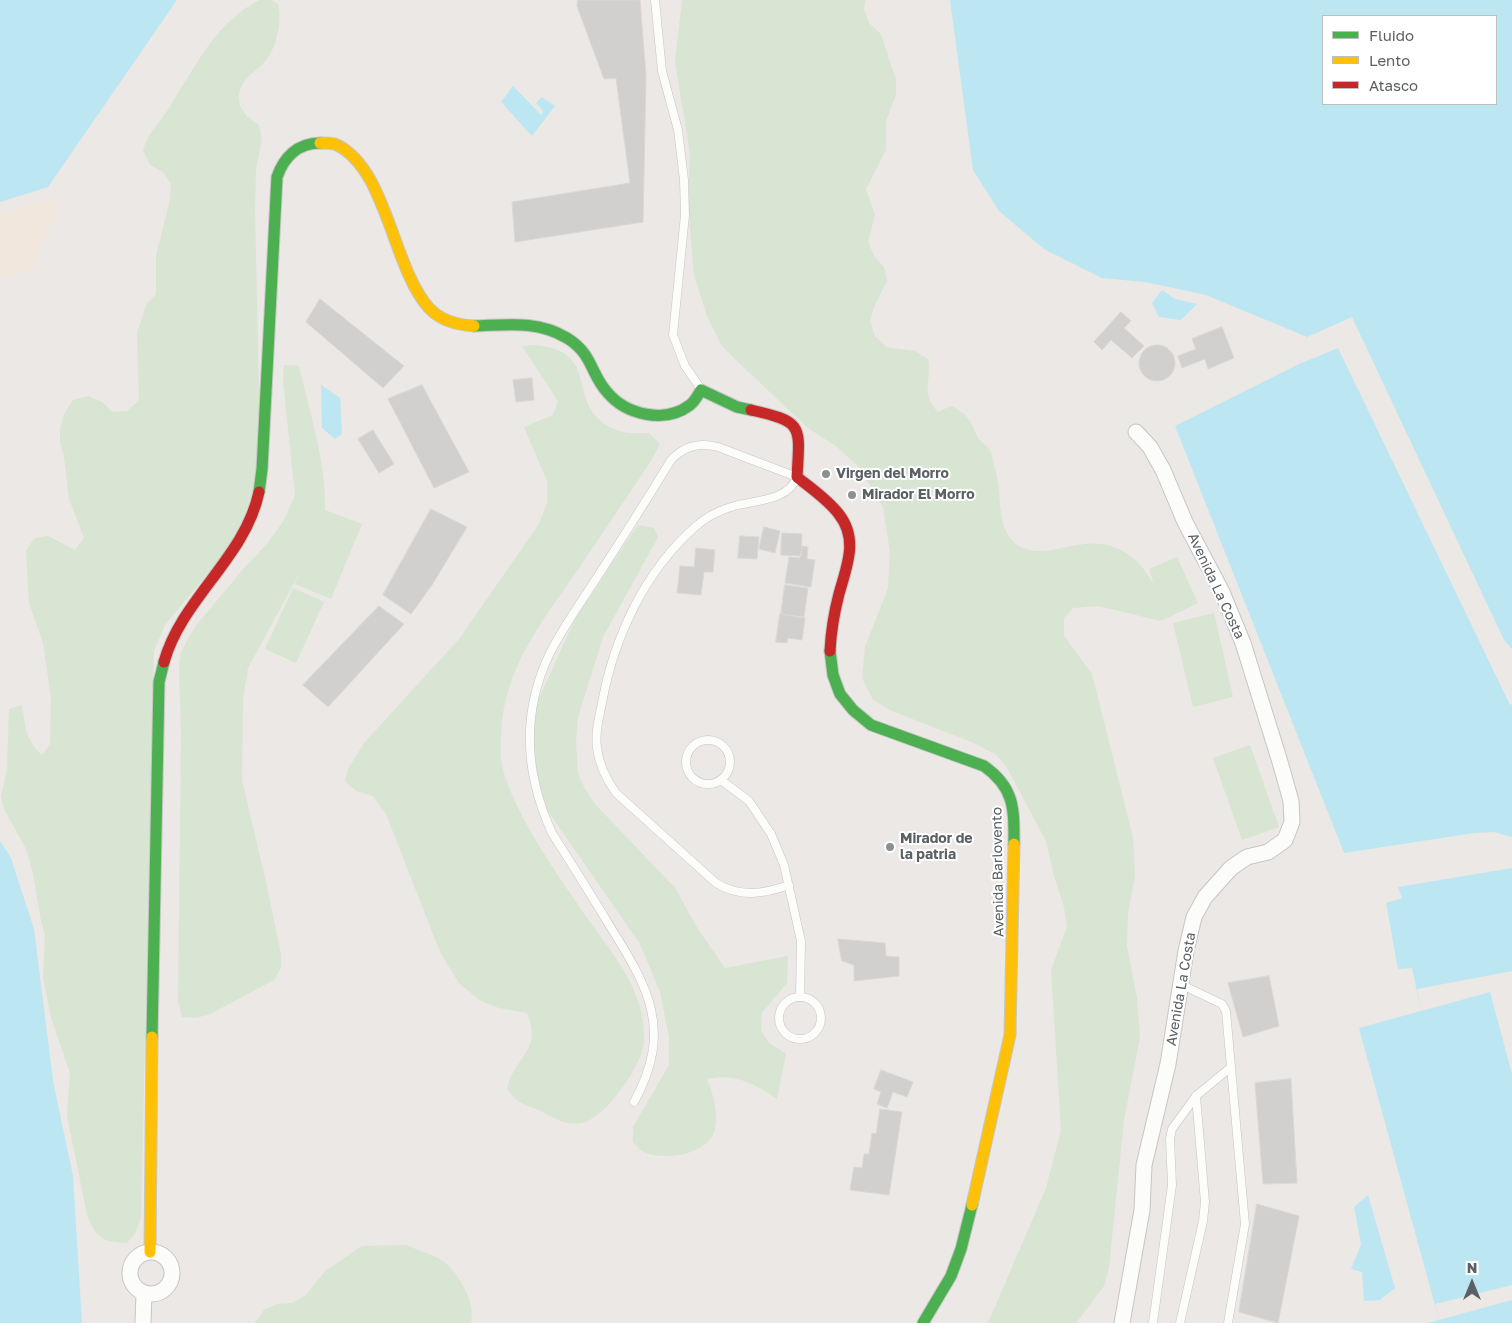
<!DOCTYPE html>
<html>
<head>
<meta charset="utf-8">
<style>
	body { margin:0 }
	#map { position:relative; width:1512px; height:1323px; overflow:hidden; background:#ebe8e5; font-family:"Golos Text",sans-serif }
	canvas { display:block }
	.legend { position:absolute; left:1322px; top:15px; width:175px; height:90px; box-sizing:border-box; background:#fff; border:1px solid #bdbfc1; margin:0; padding:6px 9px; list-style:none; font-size:15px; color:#5b6063 }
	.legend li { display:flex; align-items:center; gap:10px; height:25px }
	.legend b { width:25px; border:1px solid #bdbfc1 }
	.north { position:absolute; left:1447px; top:1258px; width:50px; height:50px; -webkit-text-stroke:4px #fff; paint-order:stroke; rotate:0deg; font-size:14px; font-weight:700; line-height:20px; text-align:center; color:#5b6063 }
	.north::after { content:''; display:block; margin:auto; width:18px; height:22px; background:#5b6063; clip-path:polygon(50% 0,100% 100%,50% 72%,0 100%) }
</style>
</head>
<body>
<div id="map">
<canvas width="1512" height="1323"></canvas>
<ul class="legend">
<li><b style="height:6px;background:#4caf50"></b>Fluido</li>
<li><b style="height:6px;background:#ffc107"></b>Lento</li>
<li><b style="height:6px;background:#c62828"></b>Atasco</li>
</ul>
<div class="north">N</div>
</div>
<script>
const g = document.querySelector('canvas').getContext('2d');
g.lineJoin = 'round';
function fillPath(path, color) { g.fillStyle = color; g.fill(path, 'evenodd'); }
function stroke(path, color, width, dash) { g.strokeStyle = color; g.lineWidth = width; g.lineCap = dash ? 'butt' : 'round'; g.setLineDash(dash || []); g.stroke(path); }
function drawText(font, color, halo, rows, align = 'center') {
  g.font = font + ' "Golos Text",sans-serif'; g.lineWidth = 4; g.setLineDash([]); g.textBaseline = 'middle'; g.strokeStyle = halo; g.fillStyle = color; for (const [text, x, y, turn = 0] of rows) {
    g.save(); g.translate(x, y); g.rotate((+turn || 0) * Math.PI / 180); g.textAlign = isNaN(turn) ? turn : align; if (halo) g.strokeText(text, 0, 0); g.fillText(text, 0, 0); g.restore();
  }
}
fillPath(new Path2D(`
	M 260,0 L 271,0 L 278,4 C 282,21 277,45 267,59 C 261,67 253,71 247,78 C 231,97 240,114 259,125 L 262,139 L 256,169 L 255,210 L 261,488 L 240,535 L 165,625 L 154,651 L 141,1216 L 136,1232 L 127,1243 C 102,1242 96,1238 87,1215 L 67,1116 L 70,1073 L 51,1018 L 43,977 L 45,935 L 41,921 L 33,873 L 25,847 L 5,811 L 1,797 L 7,769 L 9,709 L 22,705 C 25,726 26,741 42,755 L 50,744 L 51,697 L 43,643 L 29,603 L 26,550 L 35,538 L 48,536 L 75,550 L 84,538 L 69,499 L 64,456 L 60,443 L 60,429 L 64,414 L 73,400 L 88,396 L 102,402 L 113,412 L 127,411 L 139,400 L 137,333 L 146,305 L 156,294 L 156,256 L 170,199 L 171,184 L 163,172 L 150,165 L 143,150 C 149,131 159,124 169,108 C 194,69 216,21 260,0 Z
	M 682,0 L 865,0 L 864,9 L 869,23 L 881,34 L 896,80 L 896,95 L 886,121 L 886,150 L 866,189 L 875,215 L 868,242 L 874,256 L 884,267 L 887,281 L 874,307 L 870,321 L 875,336 L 886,347 L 915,351 L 928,359 C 932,382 920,393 938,412 L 951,406 C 967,413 970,420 977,436 C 980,443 989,445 991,453 C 993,463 997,473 998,483 C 1001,502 998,530 1016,544 C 1049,568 1091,520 1135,560 C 1143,566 1148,576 1154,584 L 1149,569 L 1177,557 L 1198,603 L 1161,621 L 1098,606 L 1073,608 L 1064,618 L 1064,636 L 1092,674 L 1133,838 L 1135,876 L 1128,913 L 1127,946 L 1137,998 L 1140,1037 L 1124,1120 L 1109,1267 L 1104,1286 L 1076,1323 L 988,1323 L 1046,1188 L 1061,1130 L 1051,970 L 1067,927 L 1064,907 L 1054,876 L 1046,841 L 1006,766 L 995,754 L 974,743 L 892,711 L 873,700 L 862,678 L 865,647 L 888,588 L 890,552 L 883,507 L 858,466 L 837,447 L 808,428 L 741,365 L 722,346 L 707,316 L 694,275 L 688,202 L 690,153 L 675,62 Z
	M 534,345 C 607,351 559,409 619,431 C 627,434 640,433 649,433 L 660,444 L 651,461 C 627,497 603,532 579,568 C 542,622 503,668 501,736 C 501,746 500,760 503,770 C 517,819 559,877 588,919 C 614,956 646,992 644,1041 C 643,1064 606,1118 582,1123 C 564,1126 553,1117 538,1110 C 523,1103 517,1104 507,1089 C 515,1055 543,1051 527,1013 L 499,1008 L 481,1001 L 459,983 L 440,952 L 386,814 L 373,796 L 356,791 L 345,781 L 348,769 L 364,743 L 459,639 L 539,524 L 547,502 L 547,481 L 524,427 L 553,415 L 558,401 L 522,346 Z
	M 284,365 L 299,366 C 310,414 326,461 325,510 L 362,524 L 331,599 L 295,584 L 300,572 L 248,668 L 243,699 L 242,780 L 266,882 L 281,954 L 281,968 L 274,980 L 210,1014 L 196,1018 L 182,1017 L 178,1001 L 181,736 L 179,665 L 181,652 L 194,628 L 245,567 L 267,544 L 284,520 L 295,495 L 283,381 Z
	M 638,525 L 654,528 L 658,537 L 603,637 L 578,717 L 576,742 L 578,773 L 585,789 L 595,804 L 675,888 L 698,929 L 725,968 L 788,956 L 787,983 L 762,1013 L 761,1030 L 768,1042 L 786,1054 L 777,1099 C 754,1083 734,1073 707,1079 C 713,1095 720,1114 714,1132 C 706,1155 664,1161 644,1152 C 640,1150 636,1145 633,1142 L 633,1127 L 669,1065 L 669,1038 L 660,992 L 640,944 L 541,801 L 528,743 L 537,703 L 575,619 Z
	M 293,588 L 324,602 L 296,663 L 265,649 Z
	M 1214,613 L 1233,697 L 1193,707 L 1173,623 Z
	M 1250,745 L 1279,827 L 1242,840 L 1213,758 Z
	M 406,1245 C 419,1251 438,1255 449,1266 C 462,1280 475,1304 471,1323 L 255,1323 L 264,1310 L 277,1304 L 292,1303 L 305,1296 L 325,1271 L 362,1246 Z`), '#d8e5d2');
fillPath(new Path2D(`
	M 62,196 L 32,268 L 0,280 L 0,215 Z`), '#f2e7dc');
fillPath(new Path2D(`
	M 0,0 L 177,0 L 48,187 L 0,202 Z
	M 950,0 L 1512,0 L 1512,837 L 1494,832 L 1474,833 L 1344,853 L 1175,426 L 1299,364 L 1307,337 L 1206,295 L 1145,282 L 1102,278 L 1044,249 L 999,211 L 973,170 ZM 1323,16 L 1496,16 L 1496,104 L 1323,104 Z
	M 513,86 L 541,115 L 543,111 L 536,103 L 542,97 L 555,106 L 532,136 L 501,102 Z
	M 1162,290 L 1175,299 L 1197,304 L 1181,320 L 1159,317 L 1152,303 Z
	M 321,385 L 340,398 L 342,434 L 335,439 L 322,428 Z
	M 0,841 L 11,858 L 34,929 L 53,1081 L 73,1176 L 82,1323 L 0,1323 Z
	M 1512,868 L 1512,1323 L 1427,1323 L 1439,1320 L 1359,1028 L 1421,1011 L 1412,968 L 1398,969 L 1386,903 L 1402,898 L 1398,887 Z
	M 1368,1195 L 1395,1288 L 1380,1300 L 1364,1301 L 1362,1272 L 1351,1269 L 1361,1244 L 1354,1207 Z`), '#bce7f2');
fillPath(new Path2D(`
	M 1352,317 L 1504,640 L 1512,649 L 1512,704 L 1510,705 L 1338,348 L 1299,364 L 1307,337 Z
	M 1512,971 L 1512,1074 L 1490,992 L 1421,1011 L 1417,989 Z
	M 1512,1285 L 1512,1300 L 1439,1320 L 1435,1304 Z`), '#ebe8e5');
const building = new Path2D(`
	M 578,0 L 640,0 L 646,76 L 643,222 L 515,242 L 512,202 L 630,183 L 616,78 L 604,79 L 577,6 Z
	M 320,299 L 404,366 L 383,388 L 306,322 Z
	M 1121,312 L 1131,321 L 1124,328 L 1144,346 L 1132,358 L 1111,340 L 1102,350 L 1094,342 Z
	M 1222,327 L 1234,358 L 1208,369 L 1205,359 L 1182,368 L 1178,356 L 1196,349 L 1192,339 Z
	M1139 363a18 18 0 1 1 36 0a18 18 0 1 1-36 0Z
	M 532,378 L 534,400 L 516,402 L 513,380 Z
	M 422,385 L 469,472 L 434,488 L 388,399 Z
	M 373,430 L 394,464 L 379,473 L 358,439 Z
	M 431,509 L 467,527 L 432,585 L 411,614 L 383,595 Z
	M 764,527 L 780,531 L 775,553 L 759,549 Z
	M 782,533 L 802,534 L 801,556 L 781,555 Z
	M 740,536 L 759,537 L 757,559 L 738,558 Z
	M 802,546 L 808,547 L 807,559 L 815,560 L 811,587 L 785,583 L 789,557 L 800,558 Z
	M 696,548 L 715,550 L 713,572 L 704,572 L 701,595 L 677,593 L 680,566 L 694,567 Z
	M 785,585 L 808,588 L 804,617 L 781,614 Z
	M 379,606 L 404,624 L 328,707 L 303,685 Z
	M 780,614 L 805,618 L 802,640 L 788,638 L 787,643 L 776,642 Z
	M 838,939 L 885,943 L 886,956 L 899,957 L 899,976 L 854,981 L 854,965 L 842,961 Z
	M 1269,976 L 1279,1026 L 1243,1037 L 1228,983 Z
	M 881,1070 L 913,1082 L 907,1097 L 893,1092 L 887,1108 L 877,1104 L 881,1092 L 874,1089 Z
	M 1291,1079 L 1297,1183 L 1263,1184 L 1255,1083 Z
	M 880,1109 L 902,1112 L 889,1195 L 850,1190 L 854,1167 L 862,1168 L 864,1154 L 869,1154 L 872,1133 L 876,1134 Z
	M 1257,1204 L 1299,1216 L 1278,1323 L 1239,1312 Z`);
fillPath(building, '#d2d0cf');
stroke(building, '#dad7d4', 1);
const lane = new Path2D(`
	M 655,0 L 662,71 L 678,130 L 684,180 L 685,215 L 673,335 L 685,366 L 701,389
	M686 762a22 22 0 1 1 44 0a22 22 0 1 1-44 0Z
	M 721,780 L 749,801 L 771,834 L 784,865 L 801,941 L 800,997
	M 1180,984 L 1222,1004 L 1226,1011 L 1245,1224 L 1228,1323
	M779 1018a21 21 0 1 1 42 0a21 21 0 1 1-42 0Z
	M 634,1102 C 674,1029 648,987 608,923 C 590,893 571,863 552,833 C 525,774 521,713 550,653 C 562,629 579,605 594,582 C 620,542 646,501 671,460 C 684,446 700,442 718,447 L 797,477 C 788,502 753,500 731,507 C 718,511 705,518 695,527 C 644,572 614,638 602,703 C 599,718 595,732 597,748 C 599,765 606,779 616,793 L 716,883 C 741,898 763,894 789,885
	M 1153,1323 L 1172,1185 L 1170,1139 L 1172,1129 L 1196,1096 L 1231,1067
	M 1180,1323 L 1203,1221 L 1205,1202 L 1196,1096`);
const street = new Path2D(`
	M130 1273a21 21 0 1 1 42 0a21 21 0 1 1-42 0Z
	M 143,1323 L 144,1293
	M 1122,1323 L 1142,1210 L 1144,1165 L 1168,1064 L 1186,951 L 1194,917 L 1205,897 L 1231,868 L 1247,857 L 1268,852 L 1285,840 L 1292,822 L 1291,801 L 1280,762 L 1243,643 L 1222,592 L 1185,522 L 1163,470 L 1150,447 L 1136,432`);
const fast = new Path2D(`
	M 474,326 C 507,325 537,320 567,338 C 593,354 590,373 607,392 C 626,415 665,424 690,405 C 695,401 698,395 701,390 L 737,407 L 751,410
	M 259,492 L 262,469 L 277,177 C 284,157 298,143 320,143
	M 830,651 L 833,675 L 840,694 L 853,710 L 871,725 L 984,766 C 1015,788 1014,809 1014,844
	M 152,1037 L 159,682 L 164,662
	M 923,1323 L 951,1276 L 961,1249 L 972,1205`);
const slow = new Path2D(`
	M 320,143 C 325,143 331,143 335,144 C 387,167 392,267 429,308 C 440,320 458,325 474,326
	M 972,1205 L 1010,1035 L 1014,844
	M 150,1252 L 152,1037`);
const jam = new Path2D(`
	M 751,410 C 804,422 800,425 797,477 C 811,488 827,499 838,513 C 859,539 847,565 839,594 C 834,613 831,632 830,651
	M 164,662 C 182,598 245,558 259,492`);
stroke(lane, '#c5c6c5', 9);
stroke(street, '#c5c6c5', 17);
stroke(fast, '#c6c6c6', 13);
stroke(slow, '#c6c6c6', 13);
stroke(jam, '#c6c6c6', 13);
stroke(lane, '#fcfcfb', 8);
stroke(street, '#fcfcfb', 15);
stroke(fast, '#4caf50', 11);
stroke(slow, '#ffc107', 11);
stroke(jam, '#c62828', 11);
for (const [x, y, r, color] of [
	[826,474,5,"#8d9090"],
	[852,495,5,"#8d9090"],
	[890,847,5,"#8d9090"]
]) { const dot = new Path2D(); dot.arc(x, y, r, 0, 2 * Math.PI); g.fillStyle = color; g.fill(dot); stroke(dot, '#fff', 2); }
drawText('bold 14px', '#5b6063', '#fff', [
	["Virgen del Morro",836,474],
	["Mirador El Morro",862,495],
	["Mirador de",900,839],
	["la patria",900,855]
], 'left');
drawText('14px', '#5b6063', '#fff', [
	["Avenida La Costa",1216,586,65],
	["Avenida Barlovento",998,872,-91],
	["Avenida La Costa",1181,989,-80]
]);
</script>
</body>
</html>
